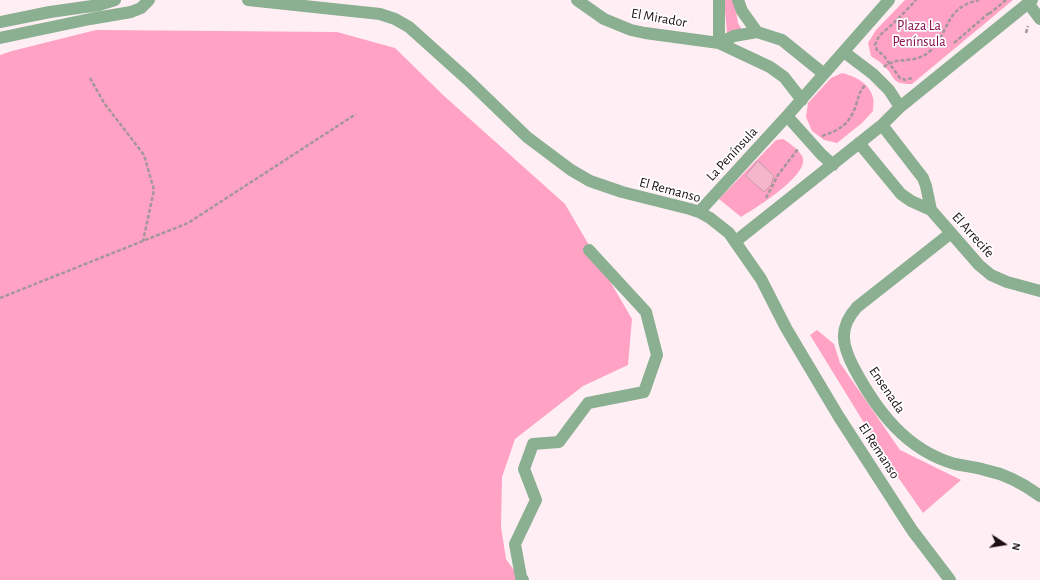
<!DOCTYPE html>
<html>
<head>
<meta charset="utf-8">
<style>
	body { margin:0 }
	#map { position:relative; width:1040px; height:580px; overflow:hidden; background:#ffeff4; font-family:"Alegreya Sans",sans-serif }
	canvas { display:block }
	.north { position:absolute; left:984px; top:524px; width:40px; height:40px; -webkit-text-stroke:3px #fff; paint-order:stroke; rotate:102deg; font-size:11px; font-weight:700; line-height:16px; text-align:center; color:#1b0f13 }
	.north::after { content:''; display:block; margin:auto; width:14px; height:18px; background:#1b0f13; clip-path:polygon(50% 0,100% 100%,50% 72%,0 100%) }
</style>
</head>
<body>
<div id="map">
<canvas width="1040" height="580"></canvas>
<div class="north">N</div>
</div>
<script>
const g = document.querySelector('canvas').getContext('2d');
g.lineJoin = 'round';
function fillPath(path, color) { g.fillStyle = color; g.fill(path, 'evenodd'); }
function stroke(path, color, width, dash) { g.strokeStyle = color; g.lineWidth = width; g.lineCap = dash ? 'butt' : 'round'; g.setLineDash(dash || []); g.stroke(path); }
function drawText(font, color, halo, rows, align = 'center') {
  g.font = font + ' "Alegreya Sans",sans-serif'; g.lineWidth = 3.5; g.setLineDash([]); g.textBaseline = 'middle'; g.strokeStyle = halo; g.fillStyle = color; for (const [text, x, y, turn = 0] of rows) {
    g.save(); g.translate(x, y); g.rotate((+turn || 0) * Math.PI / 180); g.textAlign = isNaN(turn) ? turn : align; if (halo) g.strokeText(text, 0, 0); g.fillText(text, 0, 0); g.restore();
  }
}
fillPath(new Path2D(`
	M 724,0 L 734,0 L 738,23 L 742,30 L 727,33 Z
	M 905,0 L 1013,0 L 912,84 C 890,84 897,78 884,66 C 881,62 875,59 871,56 L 868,43 L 876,30 Z
	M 96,30 L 337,32 L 395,48 L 443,95 L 565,204 L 632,319 L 628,365 L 583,386 L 515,439 L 502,477 L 501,527 L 506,559 L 521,580 L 0,580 L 0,55 L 12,51 Z
	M 842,73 C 854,76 870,83 873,98 C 874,102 873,107 873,111 L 862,123 L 837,143 L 824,140 L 812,131 L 806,117 L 808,103 L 831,78 Z
	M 783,139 C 789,143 798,149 802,156 C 812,174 754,209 741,217 L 719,199 L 776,140 Z
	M 817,330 L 834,344 L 840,363 L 900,450 L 961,480 L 923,513 L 893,470 L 810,335 Z`), '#ffa2c4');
const building = new Path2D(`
	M 758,161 L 774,176 L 771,185 L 764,192 L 746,176 Z`);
fillPath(building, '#f5b6cb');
stroke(building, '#c09ca8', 1);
stroke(new Path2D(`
	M 989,14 L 1006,0
	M 1026,33 L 1028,26
	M 954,43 L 989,13
	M 884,67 C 897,55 917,66 932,49 C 951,28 945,8 979,0
	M 90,78 L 104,103 L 144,155 L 154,190 L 143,241
	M 912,78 L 905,80 L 900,78 L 884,56 L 877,50 L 875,45 L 879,36 L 897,20 L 916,0
	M 822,136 C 841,129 849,125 856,105 C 859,96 858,94 865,85
	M 766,198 L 778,175 L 798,149
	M 0,298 L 188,223 L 356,114`), '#a5969b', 2.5, [4, 2]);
stroke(new Path2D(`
	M 248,0 L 380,14 L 395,19 L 409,27 L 468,80 L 527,137 L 571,170 L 590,181 L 622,192 L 690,209 L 699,212 L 710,218 L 729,233 L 761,279 L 786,328 L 839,417 L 912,530 L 950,580
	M 577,0 L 604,19 L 631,30 L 645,33 L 719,43 L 770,67 L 784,77 L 802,100
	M 719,0 L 719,43
	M 738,0 L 742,11 L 757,32
	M 1028,3 L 1040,19
	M 0,22 L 50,12 L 99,5 L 115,0
	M 0,38 L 90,19 L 131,12 L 141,8 L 149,0
	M 719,43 L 734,36 L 757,32 L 782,40 L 824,74
	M 844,52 L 873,74 L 889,90 L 900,107
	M 787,116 L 821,154 L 833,165
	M 882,125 L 923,178 L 926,186 L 931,210
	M 859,143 L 901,194 L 911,201 L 931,210 L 979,265 L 991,275 L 1007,282 L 1040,291
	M 699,212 L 787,116 L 889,0
	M 951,233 L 857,307 C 838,328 842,345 854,368 C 877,411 906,450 955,464 C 965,466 975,467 985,470 C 1005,474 1024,484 1040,496
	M 736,241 L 882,125 L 900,107 L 1032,0
	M 523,580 L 521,577 L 515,544 L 536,500 L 524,469 L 533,444 L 559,442 L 588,403 L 644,392 L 657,355 L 646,312 L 589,250`), '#8aaf91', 12);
drawText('14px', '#1b0f13', '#fff', [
	["El Mirador",659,18,10],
	["La Península",732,154,-47],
	["El Remanso",670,190,15],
	["El Arrecife",973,235,48],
	["Ensenada",887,390,56],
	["El Remanso",879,451,57]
]);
drawText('14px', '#880e4d', '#fff', [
	["Plaza La",919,26],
	["Península",919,42]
]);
</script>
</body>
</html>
